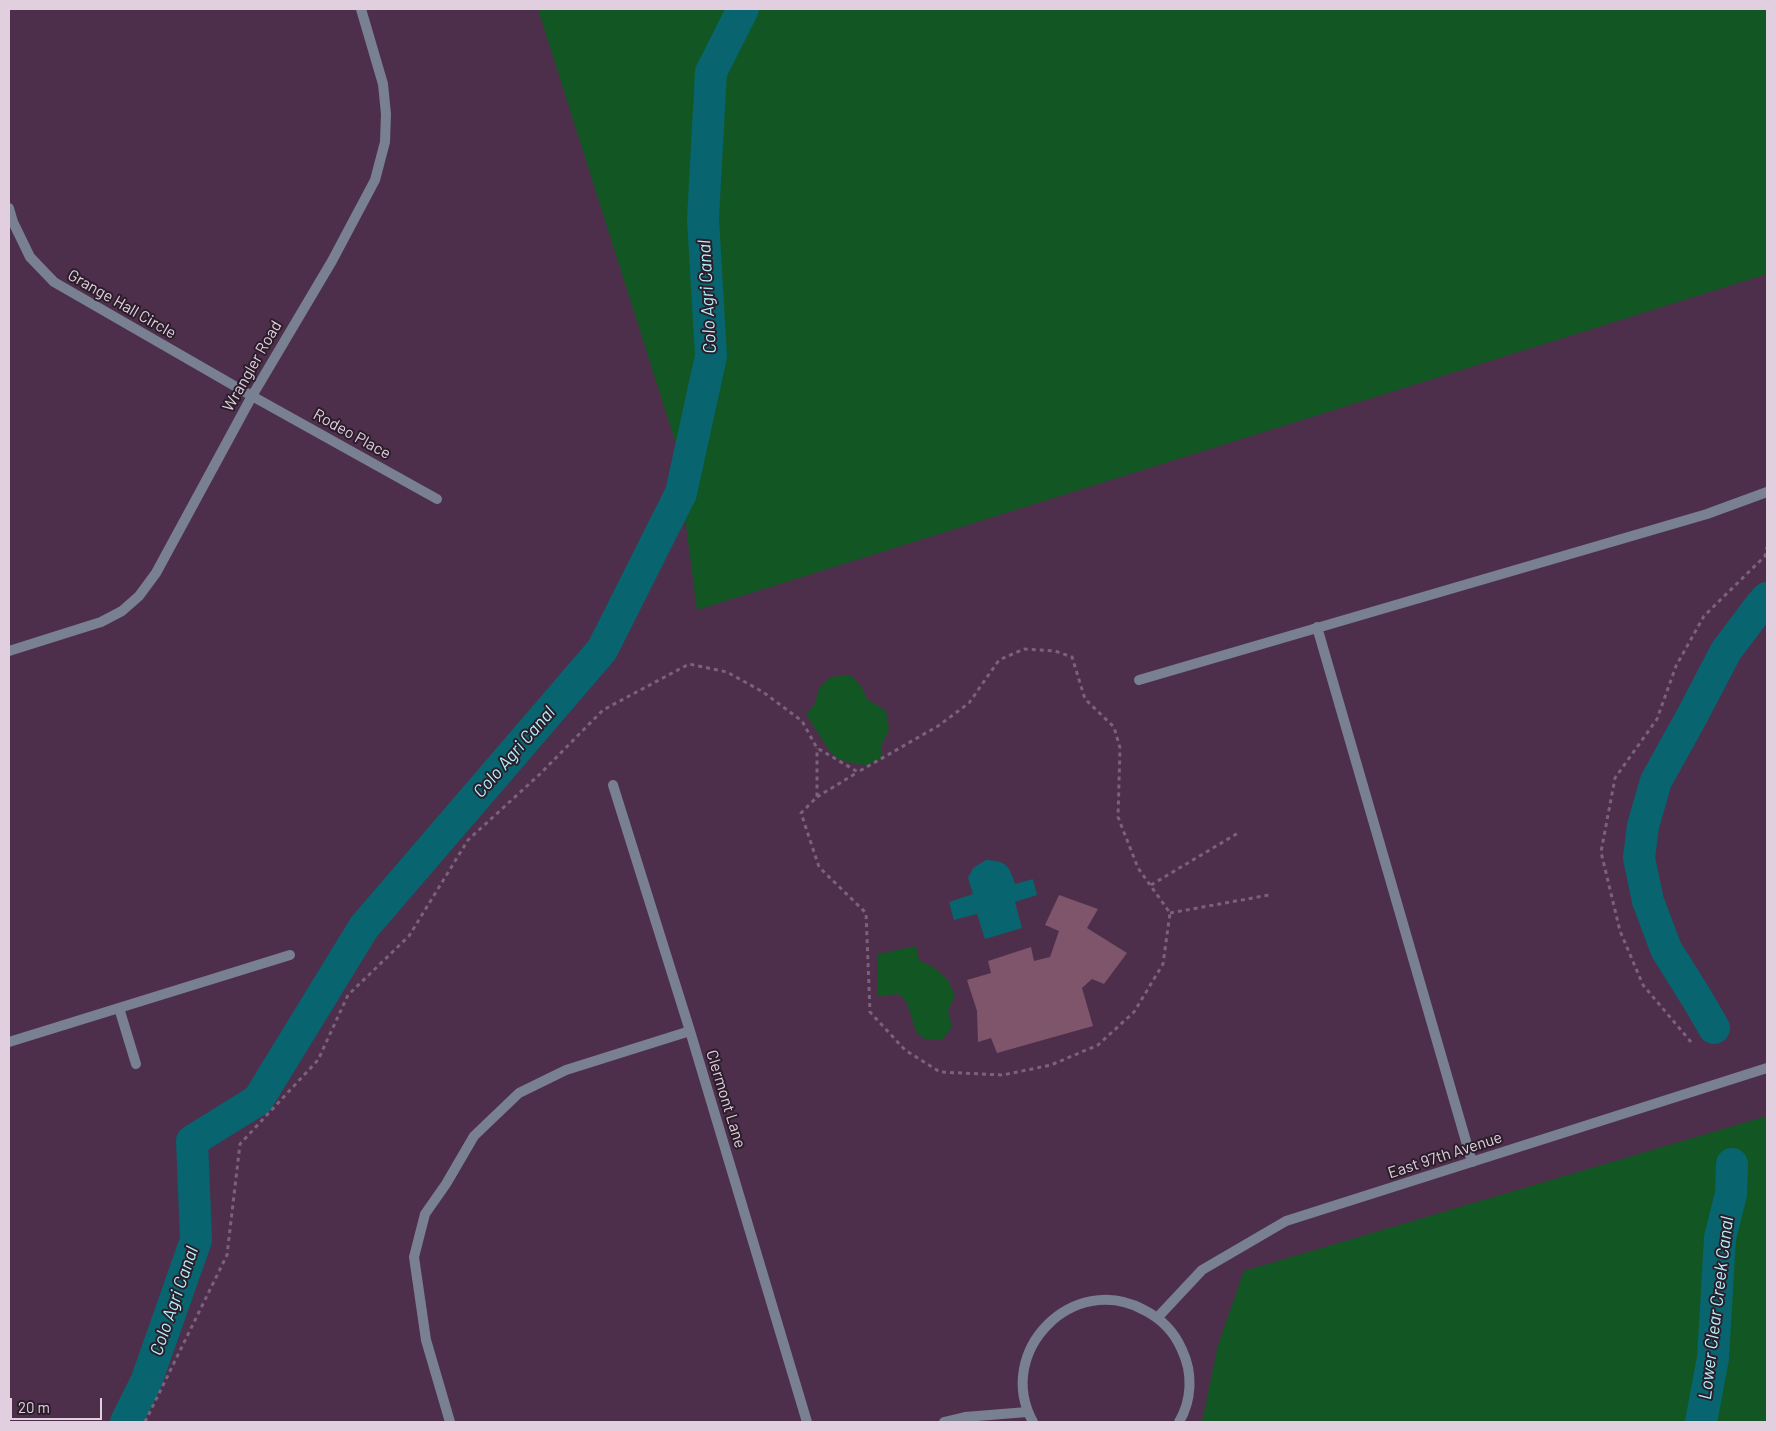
<!DOCTYPE html>
<html>
<head>
<meta charset="utf-8">
<style>
	body { margin:0 }
	#map { position:relative; width:1776px; height:1431px; overflow:hidden; background:#4d2f4c; font-family:Barlow,sans-serif }
	canvas { display:block }
	.frame { position:absolute; inset:0; border:10px solid #e1cfe0; pointer-events:none }
	.scale { position:absolute; left:10px; top:1398px; width:92px; height:22px; box-sizing:border-box; border:2px solid #e1cfe0; border-top:0; padding-left:6px; font-size:15px; line-height:18px; white-space:nowrap; color:#e1cfe0; -webkit-text-stroke:4px #2b1d2a; paint-order:stroke }
</style>
</head>
<body>
<div id="map">
<canvas width="1776" height="1431"></canvas>
<div class="frame"></div>
<div class="scale">20 m</div>
</div>
<script>
const g = document.querySelector('canvas').getContext('2d');
g.lineJoin = 'round';
function fillPath(path, color) { g.fillStyle = color; g.fill(path, 'evenodd'); }
function stroke(path, color, width, dash) { g.strokeStyle = color; g.lineWidth = width; g.lineCap = dash ? 'butt' : 'round'; g.setLineDash(dash || []); g.stroke(path); }
function drawText(font, color, halo, rows, align = 'center') {
  g.font = font + ' Barlow,sans-serif'; g.lineWidth = 4; g.setLineDash([]); g.textBaseline = 'middle'; g.strokeStyle = halo; g.fillStyle = color; for (const [text, x, y, turn = 0] of rows) {
    g.save(); g.translate(x, y); g.rotate((+turn || 0) * Math.PI / 180); g.textAlign = isNaN(turn) ? turn : align; if (halo) g.strokeText(text, 0, 0); g.fillText(text, 0, 0); g.restore();
  }
}
fillPath(new Path2D(`
	M 538,9 L 1767,9 L 1767,274 L 697,610 L 675,441 Z
	M 851,675 L 861,686 L 867,699 L 886,711 L 889,730 L 882,744 L 882,758 L 867,765 L 855,764 L 839,759 L 830,752 L 806,714 L 815,704 L 819,688 L 830,677 Z
	M 916,946 L 919,960 L 935,968 L 948,980 L 955,996 L 948,1010 L 952,1027 L 942,1040 L 926,1040 L 916,1032 L 907,1003 L 899,994 L 877,996 L 878,954 Z
	M 1767,1116 L 1767,1422 L 1202,1422 L 1218,1345 L 1244,1271 Z`), '#125623');
fillPath(new Path2D(`
	M 986,860 C 1006,861 1009,865 1015,884 L 1033,879 L 1037,895 L 1015,902 L 1022,928 L 985,939 L 977,914 L 954,920 L 949,902 L 973,894 L 968,878 L 973,868 Z`), '#08646e');
stroke(new Path2D(`
	M 1714,1028 L 1699,1002 L 1666,949 L 1648,901 L 1639,858 L 1643,826 L 1656,781 L 1692,716 L 1726,651 L 1759,607 L 1767,598
	M 126,1422 L 146,1382 L 196,1240 L 192,1141 L 258,1100 L 364,927 L 602,650 L 681,493 L 711,356 L 703,219 L 711,72 L 743,9
	M 1701,1422 L 1713,1358 L 1720,1238 L 1731,1194 L 1732,1164`), '#08646e', 32);
fillPath(new Path2D(`
	M 1059,895 L 1098,909 L 1087,928 L 1127,953 L 1104,984 L 1092,979 L 1082,988 L 1093,1026 L 997,1053 L 991,1038 L 978,1042 L 977,1011 L 967,980 L 991,973 L 988,961 L 1031,947 L 1034,961 L 1050,957 L 1059,931 L 1045,925 Z`), '#7e556a');
stroke(new Path2D(`
	M 817,797 L 858,772
	M 1151,885 L 1238,833
	M 1170,913 L 1269,895
	M 1691,1042 L 1643,985 L 1620,931 L 1601,852 L 1615,778 L 1657,719 L 1676,666 L 1704,616 L 1765,556 L 1767,547
	M 145,1422 L 227,1255 L 240,1144 L 318,1060 L 348,995 L 409,936 L 468,840 L 540,774 L 603,710 L 689,664 L 727,672 L 763,692 L 802,721 L 817,748 L 858,772 L 938,726 L 969,703 L 999,660 L 1024,649 L 1055,651 L 1072,657 L 1085,699 L 1114,727 L 1120,748 L 1118,817 L 1138,868 L 1170,913 L 1163,964 L 1134,1012 L 1098,1045 L 1051,1065 L 1003,1075 L 940,1072 L 905,1050 L 870,1012 L 866,913 L 819,867 L 801,813 L 817,797 L 817,748`), '#7b617a', 3, [4, 4]);
stroke(new Path2D(`
	M 1317,627 L 1472,1162
	M 1139,680 L 1707,514 L 1767,492`), '#788091', 10);
stroke(new Path2D(`
	M 9,208 L 13,222 L 30,257 L 54,282 L 252,396 L 437,499
	M 9,651 L 101,622 L 122,611 L 139,596 L 156,573 L 252,396 L 332,261 L 375,180 L 385,142 L 386,114 L 383,84 L 361,9
	M 613,785 L 690,1031 L 807,1422
	M 119,1008 L 136,1064
	M 9,1042 L 290,955
	M 1158,1317 L 1202,1270 L 1286,1221 L 1767,1068
	M 450,1422 L 426,1340 L 414,1257 L 425,1214 L 446,1184 L 474,1136 L 519,1093 L 566,1070 L 690,1031
	M 944,1422 L 965,1417 L 1027,1412
	M 1033,1422 C 994,1352 1073,1271 1144,1310 C 1162,1319 1174,1331 1182,1350 C 1193,1373 1192,1400 1179,1422`), '#788091', 10);
drawText('16px', '#e1cfe0', '#2b1d2a', [
	["Grange Hall Circle",122,304,30],
	["Wrangler Road",252,366,-60],
	["Rodeo Place",352,434,29],
	["Clermont Lane",726,1099,73],
	["East 97th Avenue",1445,1155,-18]
]);
drawText('italic 18px', '#b3f1fa', '#2b1d2a', [
	["Colo Agri Canal",707,297,-93],
	["Colo Agri Canal",514,752,-49],
	["Colo Agri Canal",174,1301,-71],
	["Lower Clear Creek Canal",1716,1308,-83]
]);
</script>
</body>
</html>
